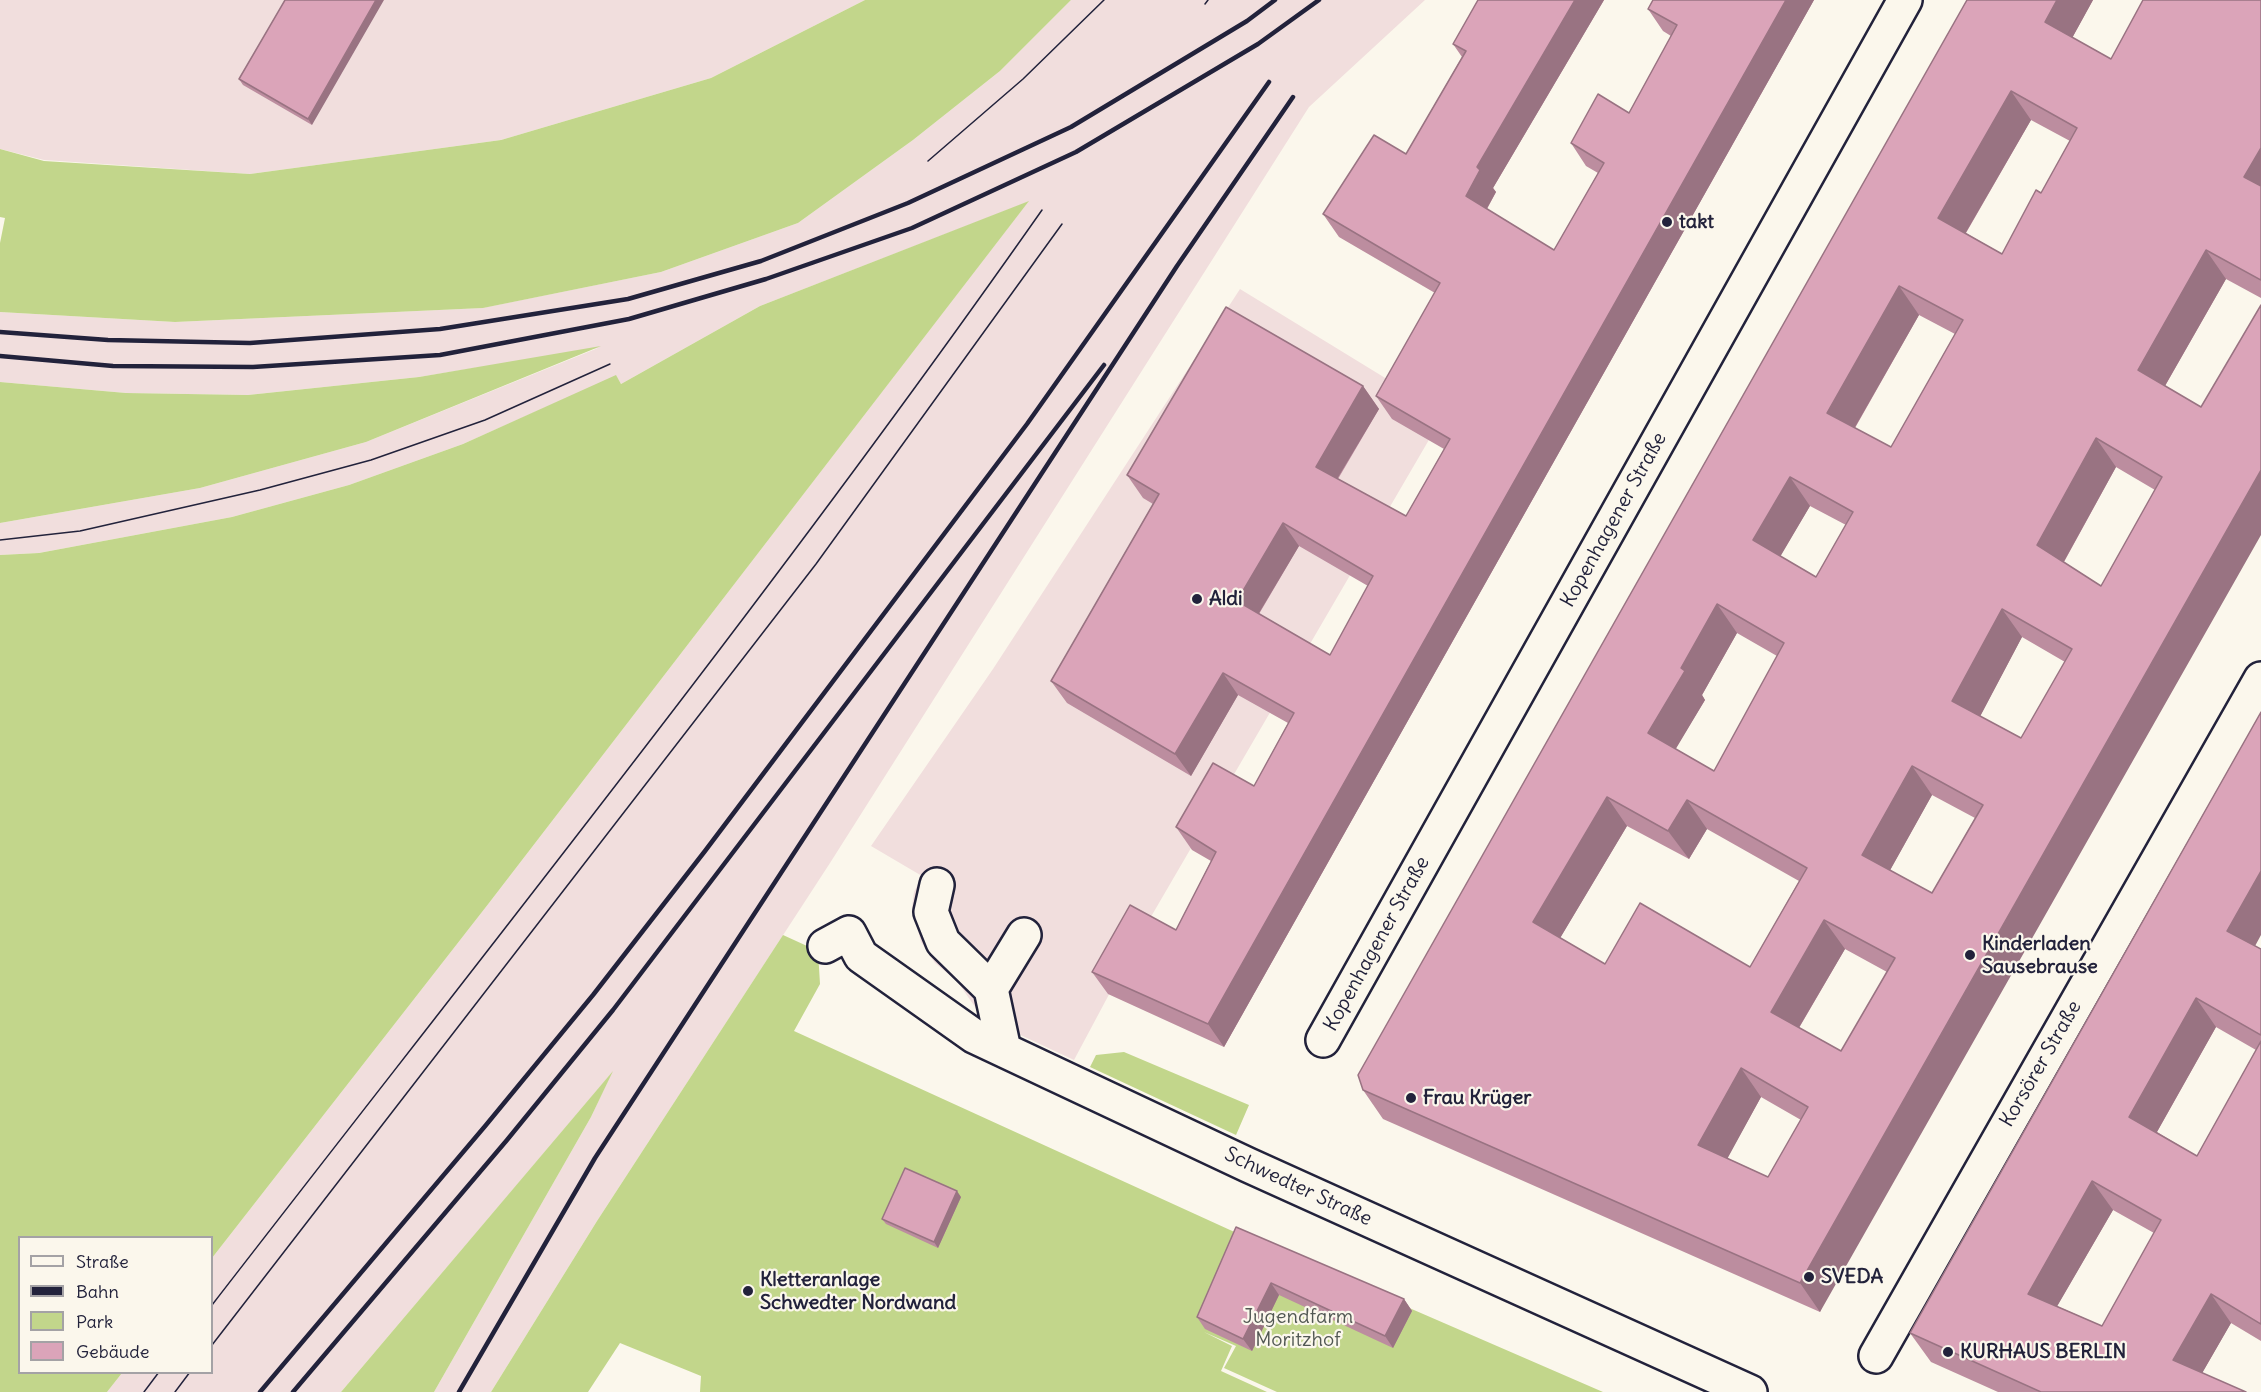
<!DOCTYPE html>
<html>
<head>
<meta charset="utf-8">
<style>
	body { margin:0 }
	#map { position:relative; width:2261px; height:1392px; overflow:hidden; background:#fbf7ec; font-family:Delius,sans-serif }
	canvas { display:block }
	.legend { position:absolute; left:18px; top:1236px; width:195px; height:138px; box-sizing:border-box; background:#fbf7ec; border:2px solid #a4a2a5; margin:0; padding:8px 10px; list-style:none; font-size:18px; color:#22223b }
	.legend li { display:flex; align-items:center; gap:12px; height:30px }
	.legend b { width:30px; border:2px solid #a4a2a5 }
</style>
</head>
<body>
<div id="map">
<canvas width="2261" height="1392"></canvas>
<ul class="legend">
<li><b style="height:8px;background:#fbf7ec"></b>Straße</li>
<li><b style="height:8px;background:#22223b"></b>Bahn</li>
<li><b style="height:16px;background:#c2d68b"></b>Park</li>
<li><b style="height:16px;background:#dba4b9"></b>Gebäude</li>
</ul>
</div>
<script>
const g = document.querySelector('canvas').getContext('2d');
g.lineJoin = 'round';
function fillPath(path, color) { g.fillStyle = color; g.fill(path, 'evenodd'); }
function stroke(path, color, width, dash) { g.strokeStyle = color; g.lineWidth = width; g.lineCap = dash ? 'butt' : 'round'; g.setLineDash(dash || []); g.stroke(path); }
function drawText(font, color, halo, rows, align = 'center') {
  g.font = font + ' Delius,sans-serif'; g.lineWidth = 4.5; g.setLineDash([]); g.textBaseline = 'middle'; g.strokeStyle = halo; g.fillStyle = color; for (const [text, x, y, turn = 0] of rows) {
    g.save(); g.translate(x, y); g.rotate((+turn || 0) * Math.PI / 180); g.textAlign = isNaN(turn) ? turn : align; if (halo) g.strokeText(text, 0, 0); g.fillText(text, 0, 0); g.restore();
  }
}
fillPath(new Path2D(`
	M 0,0 L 865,0 L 711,78 L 501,140 L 250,174 L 44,160 L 0,149 Z
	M 1071,0 L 1425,0 L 1309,107 L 830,863 L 597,1221 L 491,1392 L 434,1392 L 591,1117 L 611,1074 L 341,1392 L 107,1392 L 122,1373 L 212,1372 L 212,1258 L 489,903 L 1028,202 L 760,306 L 621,384 L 616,376 L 463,444 L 349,485 L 232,517 L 39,553 L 0,555 L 0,523 L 200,488 L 366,442 L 598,348 L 419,377 L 248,395 L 126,393 L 0,382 L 0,312 L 175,322 L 482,308 L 661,272 L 798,223 L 913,140 L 1000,71 Z
	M 1240,289 L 1444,414 L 1145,927 L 1074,1060 L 982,1017 L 957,981 L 935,963 L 921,942 L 912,908 L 914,892 L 922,876 L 871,846 L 993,669 Z`), '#f1dedd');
fillPath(new Path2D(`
	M 865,0 L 1071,0 L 1000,71 L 913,140 L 798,223 L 661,272 L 483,308 L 175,322 L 0,312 L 0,243 L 5,218 L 0,217 L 0,149 L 44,161 L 250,174 L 501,140 L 711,78 Z
	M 1029,201 L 489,903 L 212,1258 L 212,1238 L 20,1238 L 20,1372 L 122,1373 L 107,1392 L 0,1392 L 0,555 L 39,553 L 232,517 L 349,485 L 463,444 L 616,375 L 621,384 L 760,306 Z
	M 601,346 L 366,442 L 200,488 L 0,523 L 0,382 L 126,393 L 248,395 L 419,377 Z
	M 783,935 L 818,951 L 820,984 L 794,1031 L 1241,1235 L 1603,1392 L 1277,1392 L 1224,1368 L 1236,1346 L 1204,1332 L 1232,1346 L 1221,1371 L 1267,1392 L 700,1392 L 701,1376 L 620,1343 L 588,1392 L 491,1392 L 597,1221 Z
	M 1124,1052 L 1249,1105 L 1236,1135 L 1090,1067 L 1096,1055 Z
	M 613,1071 L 591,1117 L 434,1392 L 341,1392 Z`), '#c2d68b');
const minor = new Path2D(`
	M 937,885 L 931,912 L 943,942 L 991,989
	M 825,946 L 849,933 L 861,956 L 974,1036 L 1248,1165 L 1750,1392
	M 1323,1040 L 1905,0
	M 1004,1050 L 991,989 L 1024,935
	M 1876,1356 L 2261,679`);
stroke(minor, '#22223b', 38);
stroke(minor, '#fbf7ec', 33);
stroke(new Path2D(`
	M 1205,4 L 1208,0
	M 928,161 L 1023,79 L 1104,0
	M 0,540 L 80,531 L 260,490 L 371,460 L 485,420 L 610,364
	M 212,1305 C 492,943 779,585 1042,210
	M 212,1345 L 816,564 L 1062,224
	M 144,1392 L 159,1372
	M 175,1392 L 190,1372`), '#22223b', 1.5);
stroke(new Path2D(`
	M 0,332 L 108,340 L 250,343 L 440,329 L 628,299 L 761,261 L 908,203 L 1071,127 L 1247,21 L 1275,0
	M 0,356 L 113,366 L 253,367 L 440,355 L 629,319 L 766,279 L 912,228 L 1076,152 L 1258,44 L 1319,0
	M 260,1392 L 486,1125 L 593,995 L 705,851 L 1027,424 L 1269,82
	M 293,1392 L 507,1140 L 613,1010 L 1104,365
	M 459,1392 L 595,1158 L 1177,266 L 1293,97`), '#22223b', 4.5);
fillPath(new Path2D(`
	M 285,0 L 312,125 L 243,85 L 239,79 Z
	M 1478,0 L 1604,0 L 1493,188 L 1496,192 L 1487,209 L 1554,250 L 1598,173 L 1586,166 L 1571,143 L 1629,113 L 1671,36 L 1663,31 L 1648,9 L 1653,0 L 1814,0 L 1224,1047 L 1108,994 L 1092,972 L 1176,930 L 1211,861 L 1192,850 L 1176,827 L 1254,786 L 1288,723 L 1238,695 L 1191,776 L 1067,703 L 1051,681 L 1153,504 L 1143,498 L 1127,475 L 1363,386 L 1379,409 L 1338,479 L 1406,516 L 1444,449 L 1392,419 L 1376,396 L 1435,293 L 1339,237 L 1323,214 L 1406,154 L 1462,57 L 1453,44 ZM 1299,546 L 1368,586 L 1330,655 L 1259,614 Z
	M 1967,0 L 2093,0 L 2072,38 L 2111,59 L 2261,0 L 2261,298 L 2226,279 L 2165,386 L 2201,407 L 1820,1312 L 1383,1119 L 1363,1090 ZM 2031,120 L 2070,141 L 2041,193 L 2002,254 L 1966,233 ZM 1919,315 L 1955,334 L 1891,447 L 1855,428 ZM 2116,467 L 2155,490 L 2101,586 L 2064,562 ZM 1810,506 L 1846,525 L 1816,577 L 1780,556 ZM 1737,633 L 1777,656 L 1714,771 L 1675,749 L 1705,700 L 1702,695 ZM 2022,637 L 2065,662 L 2021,738 L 1980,716 ZM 1932,795 L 1975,818 L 1932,893 L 1890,870 ZM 1627,826 L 1689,859 L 1707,829 L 1799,881 L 1750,967 L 1605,964 L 1560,938 ZM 1845,949 L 1887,972 L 1841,1051 L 1799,1028 ZM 1761,1097 L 1801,1120 L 1768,1177 L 1727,1158 Z
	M 2261,712 L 2255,946 L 2261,949 L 2261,1341 L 2231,1323 L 2202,1373 L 2246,1392 L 1998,1392 L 1931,1362 L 1910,1333 ZM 2216,1027 L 2256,1050 L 2197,1156 L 2157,1132 ZM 2113,1210 L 2154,1233 L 2102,1326 L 2057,1306 Z
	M 961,1197 L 938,1248 L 886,1224 L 882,1219 Z
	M 1236,1227 L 1404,1299 L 1412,1311 L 1393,1348 L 1279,1295 L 1252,1351 L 1205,1329 L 1197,1317 Z`), '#bc8d9f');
fillPath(new Path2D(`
	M 376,0 L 384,0 L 312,125 L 308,119 Z
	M 1575,0 L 1604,0 L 1493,188 L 1496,192 L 1481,219 L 1466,196 L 1477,167 Z
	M 1786,0 L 1814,0 L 1224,1047 L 1208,1024 Z
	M 2057,0 L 2093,0 L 2065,51 L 2045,22 Z
	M 2011,91 L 2031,120 L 1958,246 L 1938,218 Z
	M 2261,148 L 2261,201 L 2244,177 Z
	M 2206,250 L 2226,279 L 2158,398 L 2138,370 Z
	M 1899,286 L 1919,315 L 1847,441 L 1827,413 Z
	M 1363,386 L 1379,409 L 1331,489 L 1316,467 Z
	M 2096,438 L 2116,467 L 2057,574 L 2037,545 Z
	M 2261,470 L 2261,535 L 1820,1312 L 1800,1283 Z
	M 1790,477 L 1810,506 L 1773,569 L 1753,540 Z
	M 1283,523 L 1299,546 L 1253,623 L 1237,601 Z
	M 1717,604 L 1737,633 L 1702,695 L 1705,700 L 1668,762 L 1648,733 L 1681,668 Z
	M 2002,609 L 2022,637 L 1973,730 L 1952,701 Z
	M 1223,673 L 1238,695 L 1191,776 L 1175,754 Z
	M 1912,766 L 1932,795 L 1883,883 L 1862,855 Z
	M 1607,797 L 1627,826 L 1553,950 L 1533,922 Z
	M 1687,800 L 1707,829 L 1689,859 L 1668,831 Z
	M 2261,871 L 2261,935 L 2248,959 L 2227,931 Z
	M 1824,920 L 1845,949 L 1791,1041 L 1771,1012 Z
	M 2196,998 L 2216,1027 L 2149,1146 L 2129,1117 Z
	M 1741,1068 L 1761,1097 L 1719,1174 L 1698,1145 Z
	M 2092,1181 L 2113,1210 L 2048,1322 L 2028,1294 Z
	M 957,1191 L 961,1197 L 938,1248 L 934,1242 Z
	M 1271,1283 L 1279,1295 L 1252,1351 L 1243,1339 Z
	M 2211,1294 L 2231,1323 L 2193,1389 L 2173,1360 Z
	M 1404,1299 L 1412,1311 L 1393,1348 L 1385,1336 Z`), '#997382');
const building = new Path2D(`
	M 285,0 L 376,0 L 308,119 L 239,79 Z
	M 1478,0 L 1575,0 L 1477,167 L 1480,170 L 1466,196 L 1554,250 L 1604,163 L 1571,143 L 1598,94 L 1629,113 L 1677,25 L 1648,9 L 1653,0 L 1786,0 L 1208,1024 L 1092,972 L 1130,905 L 1176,930 L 1216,852 L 1176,827 L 1213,763 L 1254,786 L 1294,713 L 1223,673 L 1175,754 L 1051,681 L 1159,494 L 1127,475 L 1226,307 L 1363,386 L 1316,467 L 1406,516 L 1450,439 L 1376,396 L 1440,283 L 1323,214 L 1374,135 L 1406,154 L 1466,51 L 1453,44 ZM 1283,523 L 1373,576 L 1330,655 L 1237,601 Z
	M 1967,0 L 2057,0 L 2045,22 L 2111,59 L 2143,0 L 2261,0 L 2261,148 L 2244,177 L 2261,186 L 2261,280 L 2206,250 L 2138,370 L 2201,407 L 2261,305 L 2261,470 L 1800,1283 L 1363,1090 L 1358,1075 ZM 2011,91 L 2077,128 L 2041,193 L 2036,190 L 2002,254 L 1938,218 ZM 1899,286 L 1963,320 L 1891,447 L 1827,413 ZM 2096,438 L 2162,477 L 2101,586 L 2037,545 ZM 1790,477 L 1853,512 L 1816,577 L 1753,540 ZM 1717,604 L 1784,643 L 1714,771 L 1648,733 L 1685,671 L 1681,668 ZM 2002,609 L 2072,649 L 2021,738 L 1952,701 ZM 1912,766 L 1983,805 L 1932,893 L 1862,855 ZM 1607,797 L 1668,831 L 1687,800 L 1807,868 L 1750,967 L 1640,903 L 1605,964 L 1533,922 ZM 1824,920 L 1895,958 L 1841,1051 L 1771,1012 ZM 1741,1068 L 1808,1107 L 1768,1177 L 1698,1145 Z
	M 2261,712 L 2261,871 L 2227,931 L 2261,949 L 2261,1035 L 2196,998 L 2129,1117 L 2197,1156 L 2261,1041 L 2261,1324 L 2211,1294 L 2173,1360 L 2246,1392 L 2041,1392 L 1910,1333 ZM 2092,1181 L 2161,1220 L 2102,1326 L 2028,1294 Z
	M 905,1168 L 957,1191 L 934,1242 L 882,1219 Z
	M 1236,1227 L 1404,1299 L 1385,1336 L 1271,1283 L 1243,1339 L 1197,1317 Z`);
fillPath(building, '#dba4b9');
stroke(building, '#997382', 1.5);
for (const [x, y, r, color] of [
	[1667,222,6,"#22223b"],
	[1197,599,6,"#22223b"],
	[1970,955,6,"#22223b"],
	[1411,1098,6,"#22223b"],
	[1809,1277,6,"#22223b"],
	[748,1291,6,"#22223b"],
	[1948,1352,6,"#22223b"]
]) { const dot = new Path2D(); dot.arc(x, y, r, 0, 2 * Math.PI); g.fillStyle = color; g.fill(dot); stroke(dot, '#fbf7ec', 2); }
drawText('bold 20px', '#22223b', '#fbf7ec', [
	["takt",1679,222],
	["Aldi",1209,599],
	["Kinderladen",1982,944],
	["Sausebrause",1982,967],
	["Frau Krüger",1423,1098],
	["SVEDA",1821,1277],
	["Kletteranlage",760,1280],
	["Schwedter Nordwand",760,1303],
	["KURHAUS BERLIN",1960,1352]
], 'left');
drawText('20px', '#22223b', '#fbf7ec', [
	["Kopenhagener Straße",1614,520,-61],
	["Kopenhagener Straße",1377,944,-61],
	["Korsörer Straße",2041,1064,-60],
	["Schwedter Straße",1298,1187,25]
]);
drawText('20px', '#525853', '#fbf7ec', [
	["Jugendfarm",1298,1317],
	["Moritzhof",1298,1340]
]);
</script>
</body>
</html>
